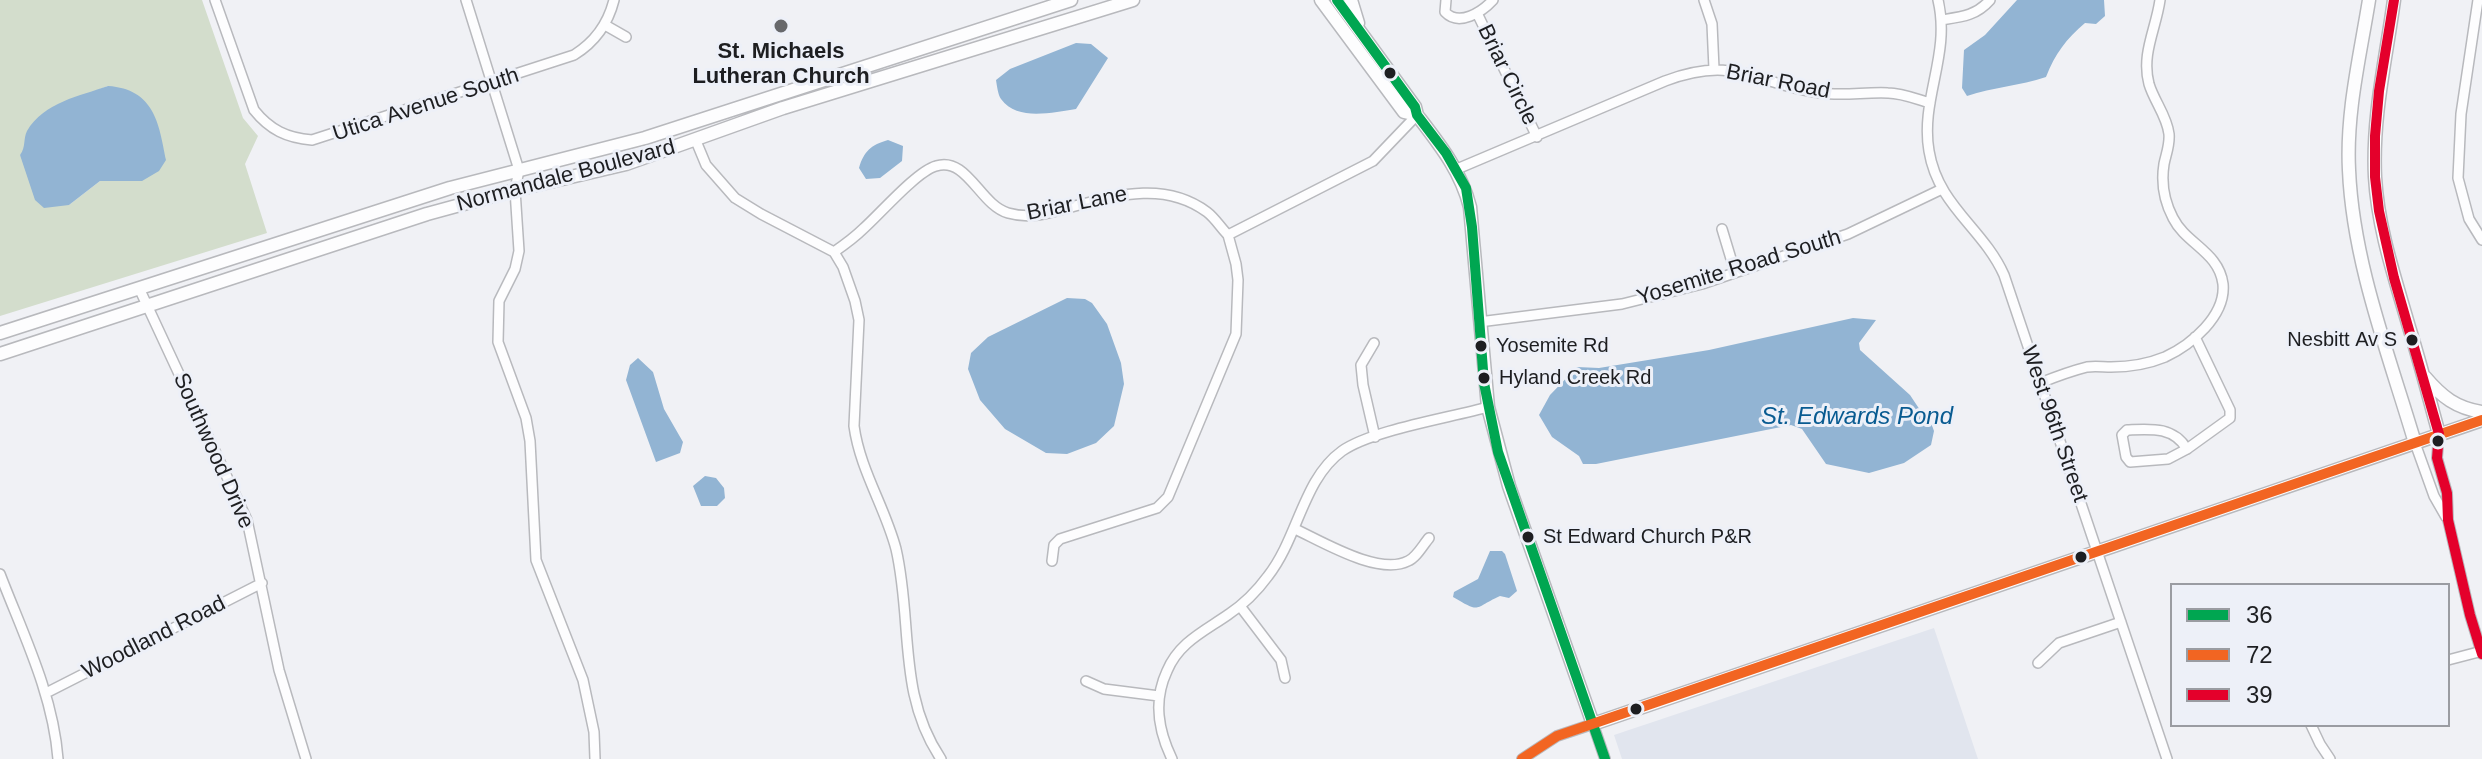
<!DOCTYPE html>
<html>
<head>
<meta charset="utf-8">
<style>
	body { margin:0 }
	#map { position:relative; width:2482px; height:759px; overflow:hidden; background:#f0f1f5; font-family:Helvetica,sans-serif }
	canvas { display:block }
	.legend { position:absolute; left:2170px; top:583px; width:280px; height:144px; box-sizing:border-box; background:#edf0f8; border:2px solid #9a9ca2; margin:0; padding:10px 14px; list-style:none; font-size:24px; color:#1d1e21 }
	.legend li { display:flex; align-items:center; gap:16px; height:40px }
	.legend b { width:40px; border:2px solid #9a9ca2 }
</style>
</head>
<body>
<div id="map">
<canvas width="2482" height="759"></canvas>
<ul class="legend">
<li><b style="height:10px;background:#00a651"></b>36</li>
<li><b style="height:10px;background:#f26522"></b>72</li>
<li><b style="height:10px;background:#e4002b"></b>39</li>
</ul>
</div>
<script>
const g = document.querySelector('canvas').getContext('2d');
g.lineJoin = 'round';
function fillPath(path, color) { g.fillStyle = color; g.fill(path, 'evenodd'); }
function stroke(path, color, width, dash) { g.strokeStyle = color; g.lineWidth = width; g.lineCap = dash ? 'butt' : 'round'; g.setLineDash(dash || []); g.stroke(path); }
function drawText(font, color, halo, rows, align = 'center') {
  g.font = font + ' Helvetica,sans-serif'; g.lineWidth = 6; g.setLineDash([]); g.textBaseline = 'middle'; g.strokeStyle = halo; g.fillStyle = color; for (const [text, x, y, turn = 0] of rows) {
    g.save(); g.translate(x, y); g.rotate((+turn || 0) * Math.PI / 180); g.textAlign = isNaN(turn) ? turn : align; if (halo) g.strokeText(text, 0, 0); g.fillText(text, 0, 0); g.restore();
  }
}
fillPath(new Path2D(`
	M 1934,628 L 1978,759 L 1622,759 L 1614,735 Z`), '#e1e5ee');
fillPath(new Path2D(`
	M 0,0 L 202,0 L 243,118 L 258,136 L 245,164 L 267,233 L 0,316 ZM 108,86 L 142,181 L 100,181 L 69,205 L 20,155 L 95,91 Z`), '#d3ddcc');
fillPath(new Path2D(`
	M 2017,0 L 2104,0 L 2105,16 L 2096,24 L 2085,23 C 2066,39 2055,54 2046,77 C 2020,86 1993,87 1967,96 L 1962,88 L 1964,50 L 1985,35 Z
	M 1076,43 L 1091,44 L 1108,58 L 1076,109 C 1053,112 1018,122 1001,99 C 998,95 997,86 996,80 L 1010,69 Z
	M 108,86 C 154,89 159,123 166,160 L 159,171 L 142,181 L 100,181 L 69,205 L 44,208 L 35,200 L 20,155 C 26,147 23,139 27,131 C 44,102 80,96 108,86 Z
	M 888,140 L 903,146 L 902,161 L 880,178 L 866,179 L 859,168 C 864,151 871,145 888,140 Z
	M 1067,298 L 1085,299 L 1092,303 L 1107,324 L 1121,363 L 1124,384 L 1114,426 L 1096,443 L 1067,454 L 1046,453 L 1005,429 L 980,400 L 968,369 L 971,353 L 988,337 Z
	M 1853,318 L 1876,320 L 1859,343 L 1860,350 L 1910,395 L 1922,413 L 1928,414 L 1934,431 L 1931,445 L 1904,463 L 1869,473 L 1826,464 L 1802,429 L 1791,425 L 1596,464 L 1583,464 L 1579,456 L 1552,437 L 1539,415 L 1550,395 L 1577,367 L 1599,368 L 1709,350 Z
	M 638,358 L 653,372 L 664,409 L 683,442 L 680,453 L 656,462 L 626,380 L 630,365 Z
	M 705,476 L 716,478 L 724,488 L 725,498 L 717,506 L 701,506 L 693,486 Z
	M 1490,551 L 1502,551 L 1505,554 L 1517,591 L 1509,598 L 1500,596 C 1473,608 1482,614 1453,597 L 1454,592 L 1478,579 Z`), '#92b4d3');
const street = new Path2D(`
	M 215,0 L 254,110 C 270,130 287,138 312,140 L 574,55 C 595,42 608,24 614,0
	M 466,0 L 519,170 L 515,190 L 519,251 L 515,269 L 499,301 L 498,342 L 526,418 L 530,441 L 536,560 L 583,680 L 594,732 L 595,759
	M 1446,0 L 1445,12 C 1459,27 1482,12 1493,0
	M 1704,0 L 1712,24 L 1714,69
	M 1938,0 C 1951,55 1920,99 1929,151 C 1938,206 1983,228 2004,275 L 2167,759
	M 2478,0 L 2461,114 L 2458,178 L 2469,219 L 2482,240
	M 1477,13 L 1537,137
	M 1941,20 C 1961,17 1976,16 1990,0
	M 605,25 L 626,37
	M 696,141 L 706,165 L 735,198 L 761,214 L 834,252 L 843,267 L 855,301 L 859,320 L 854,426 C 860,470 885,507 896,549 C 913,622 897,694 941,759
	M 1457,169 L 1665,81 C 1736,54 1755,84 1820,93 C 1843,96 1865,92 1888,93 C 1902,93 1916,99 1930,103
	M 1722,229 L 1735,272
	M 834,252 C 844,245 854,238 863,229 C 879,215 917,171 936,166 C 967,156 980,205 1008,213 C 1029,219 1047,214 1067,208 C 1114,196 1164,180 1207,212 C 1215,218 1221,228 1228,235 L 1373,161 L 1417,115
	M 139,288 L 247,520 L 279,670 L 306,759
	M 1479,322 L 1622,304 L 1702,284 L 1848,234 L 1942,189
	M 1374,343 L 1361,365 L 1363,385 L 1375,437
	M 2040,383 C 2055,377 2071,371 2087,367 C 2095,366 2103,367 2111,367 C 2129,367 2148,364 2165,357 C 2191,345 2226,316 2223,284 C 2219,252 2186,244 2173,218 C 2164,201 2161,183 2164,164 C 2166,154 2170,145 2169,134 C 2167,116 2154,101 2149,84 C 2141,54 2156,29 2160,0
	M 2439,434 L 2437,458 L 2447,493 L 2448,520 L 2470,615 L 2482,654
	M 2415,443 L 2434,496 L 2446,517
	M 2187,449 C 2173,426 2150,429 2127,430 L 2122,435 L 2126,457 L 2130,462 L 2168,459 L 2187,449 L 2230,418 L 2230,410 L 2195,337
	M 1295,529 C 1323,542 1379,576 1408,561 C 1416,558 1423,545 1429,538
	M 1052,561 L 1054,545 L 1060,539 L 1157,508 L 1168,497 L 1236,334 L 1238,280 L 1236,264 L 1228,235
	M 0,574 C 23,634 53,694 58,759
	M 1240,606 L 1281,660 L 1285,678
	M 2448,660 L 2482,651
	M 2038,663 L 2059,643 L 2121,622
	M 1086,681 L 1104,689 L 1159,696
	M 46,693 L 262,583
	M 2311,725 L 2320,744 L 2330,759
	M 1172,759 C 1158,730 1153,701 1167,671 C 1179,642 1205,631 1229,614 C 1244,604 1257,591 1268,576 C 1298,538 1303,479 1342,451 C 1372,430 1449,418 1488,407
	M 1522,759 L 1557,736 L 1593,724 L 1605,759`);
const secondary = new Path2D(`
	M 1321,0 L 1404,112 L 1417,115
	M 1337,0 L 1415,107 L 1417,115 C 1440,145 1461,171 1470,207 L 1488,407 L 1509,486 L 1593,724 L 2482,420
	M 1351,0 L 1358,23
	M 2369,0 C 2360,56 2346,113 2349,170 C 2353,263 2389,355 2415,443
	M 2394,0 C 2386,59 2372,117 2375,177 C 2378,229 2395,278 2409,327 C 2420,362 2429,398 2439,434
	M 0,333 L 450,188 L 645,138 L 1071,0
	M 0,354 L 427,214 L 515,190 L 626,164 L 783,108 L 1133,0
	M 2425,377 C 2442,397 2456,408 2482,412`);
stroke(street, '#b8b9bd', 12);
stroke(secondary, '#b8b9bd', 15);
stroke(street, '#fdfdfe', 9);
stroke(secondary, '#fdfdfe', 12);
stroke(new Path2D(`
	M 1337,0 L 1415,107 L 1417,115 L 1446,153 L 1466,188 L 1472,227 L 1484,383 L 1498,452 L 1605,759`), '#00a651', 10);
stroke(new Path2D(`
	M 1522,759 L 1557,736 L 2482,420`), '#f26522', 10);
stroke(new Path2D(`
	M 2394,0 L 2379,91 L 2375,136 L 2375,177 L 2379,211 L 2394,278 L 2439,434 L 2437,458 L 2447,493 L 2448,520 L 2470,615 L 2482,654`), '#e4002b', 10);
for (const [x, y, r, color] of [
	[781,26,8,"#67686b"],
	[1390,73,7,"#1d1e21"],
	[2412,340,7,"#1d1e21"],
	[1481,346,7,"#1d1e21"],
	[1484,378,7,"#1d1e21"],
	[2438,441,7,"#1d1e21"],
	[1528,537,7,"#1d1e21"],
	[2081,557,7,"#1d1e21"],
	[1636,709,7,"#1d1e21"]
]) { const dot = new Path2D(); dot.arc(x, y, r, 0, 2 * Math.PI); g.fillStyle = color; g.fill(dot); stroke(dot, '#edf0f8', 3); }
drawText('20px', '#1d1e21', '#edf0f8', [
	["Nesbitt Av S",2397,340,"right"],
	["Yosemite Rd",1496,346],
	["Hyland Creek Rd",1499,378],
	["St Edward Church P&R",1543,537]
], 'left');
drawText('bold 22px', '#1d1e21', '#edf0f8', [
	["St. Michaels",781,52],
	["Lutheran Church",781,77]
]);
drawText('22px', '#1d1e21', '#edf0f8', [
	["Briar Circle",1507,75,64],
	["Briar Road",1778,82,11],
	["Utica Avenue South",426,105,-18],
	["Normandale Boulevard",566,176,-15],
	["Briar Lane",1077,204,-11],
	["Yosemite Road South",1739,268,-17],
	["West 96th Street",2054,424,71],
	["Southwood Drive",213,451,66],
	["Woodland Road",154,638,-27]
]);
drawText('italic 24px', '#095b91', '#edf0f8', [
	["St. Edwards Pond",1857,417]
]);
</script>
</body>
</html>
